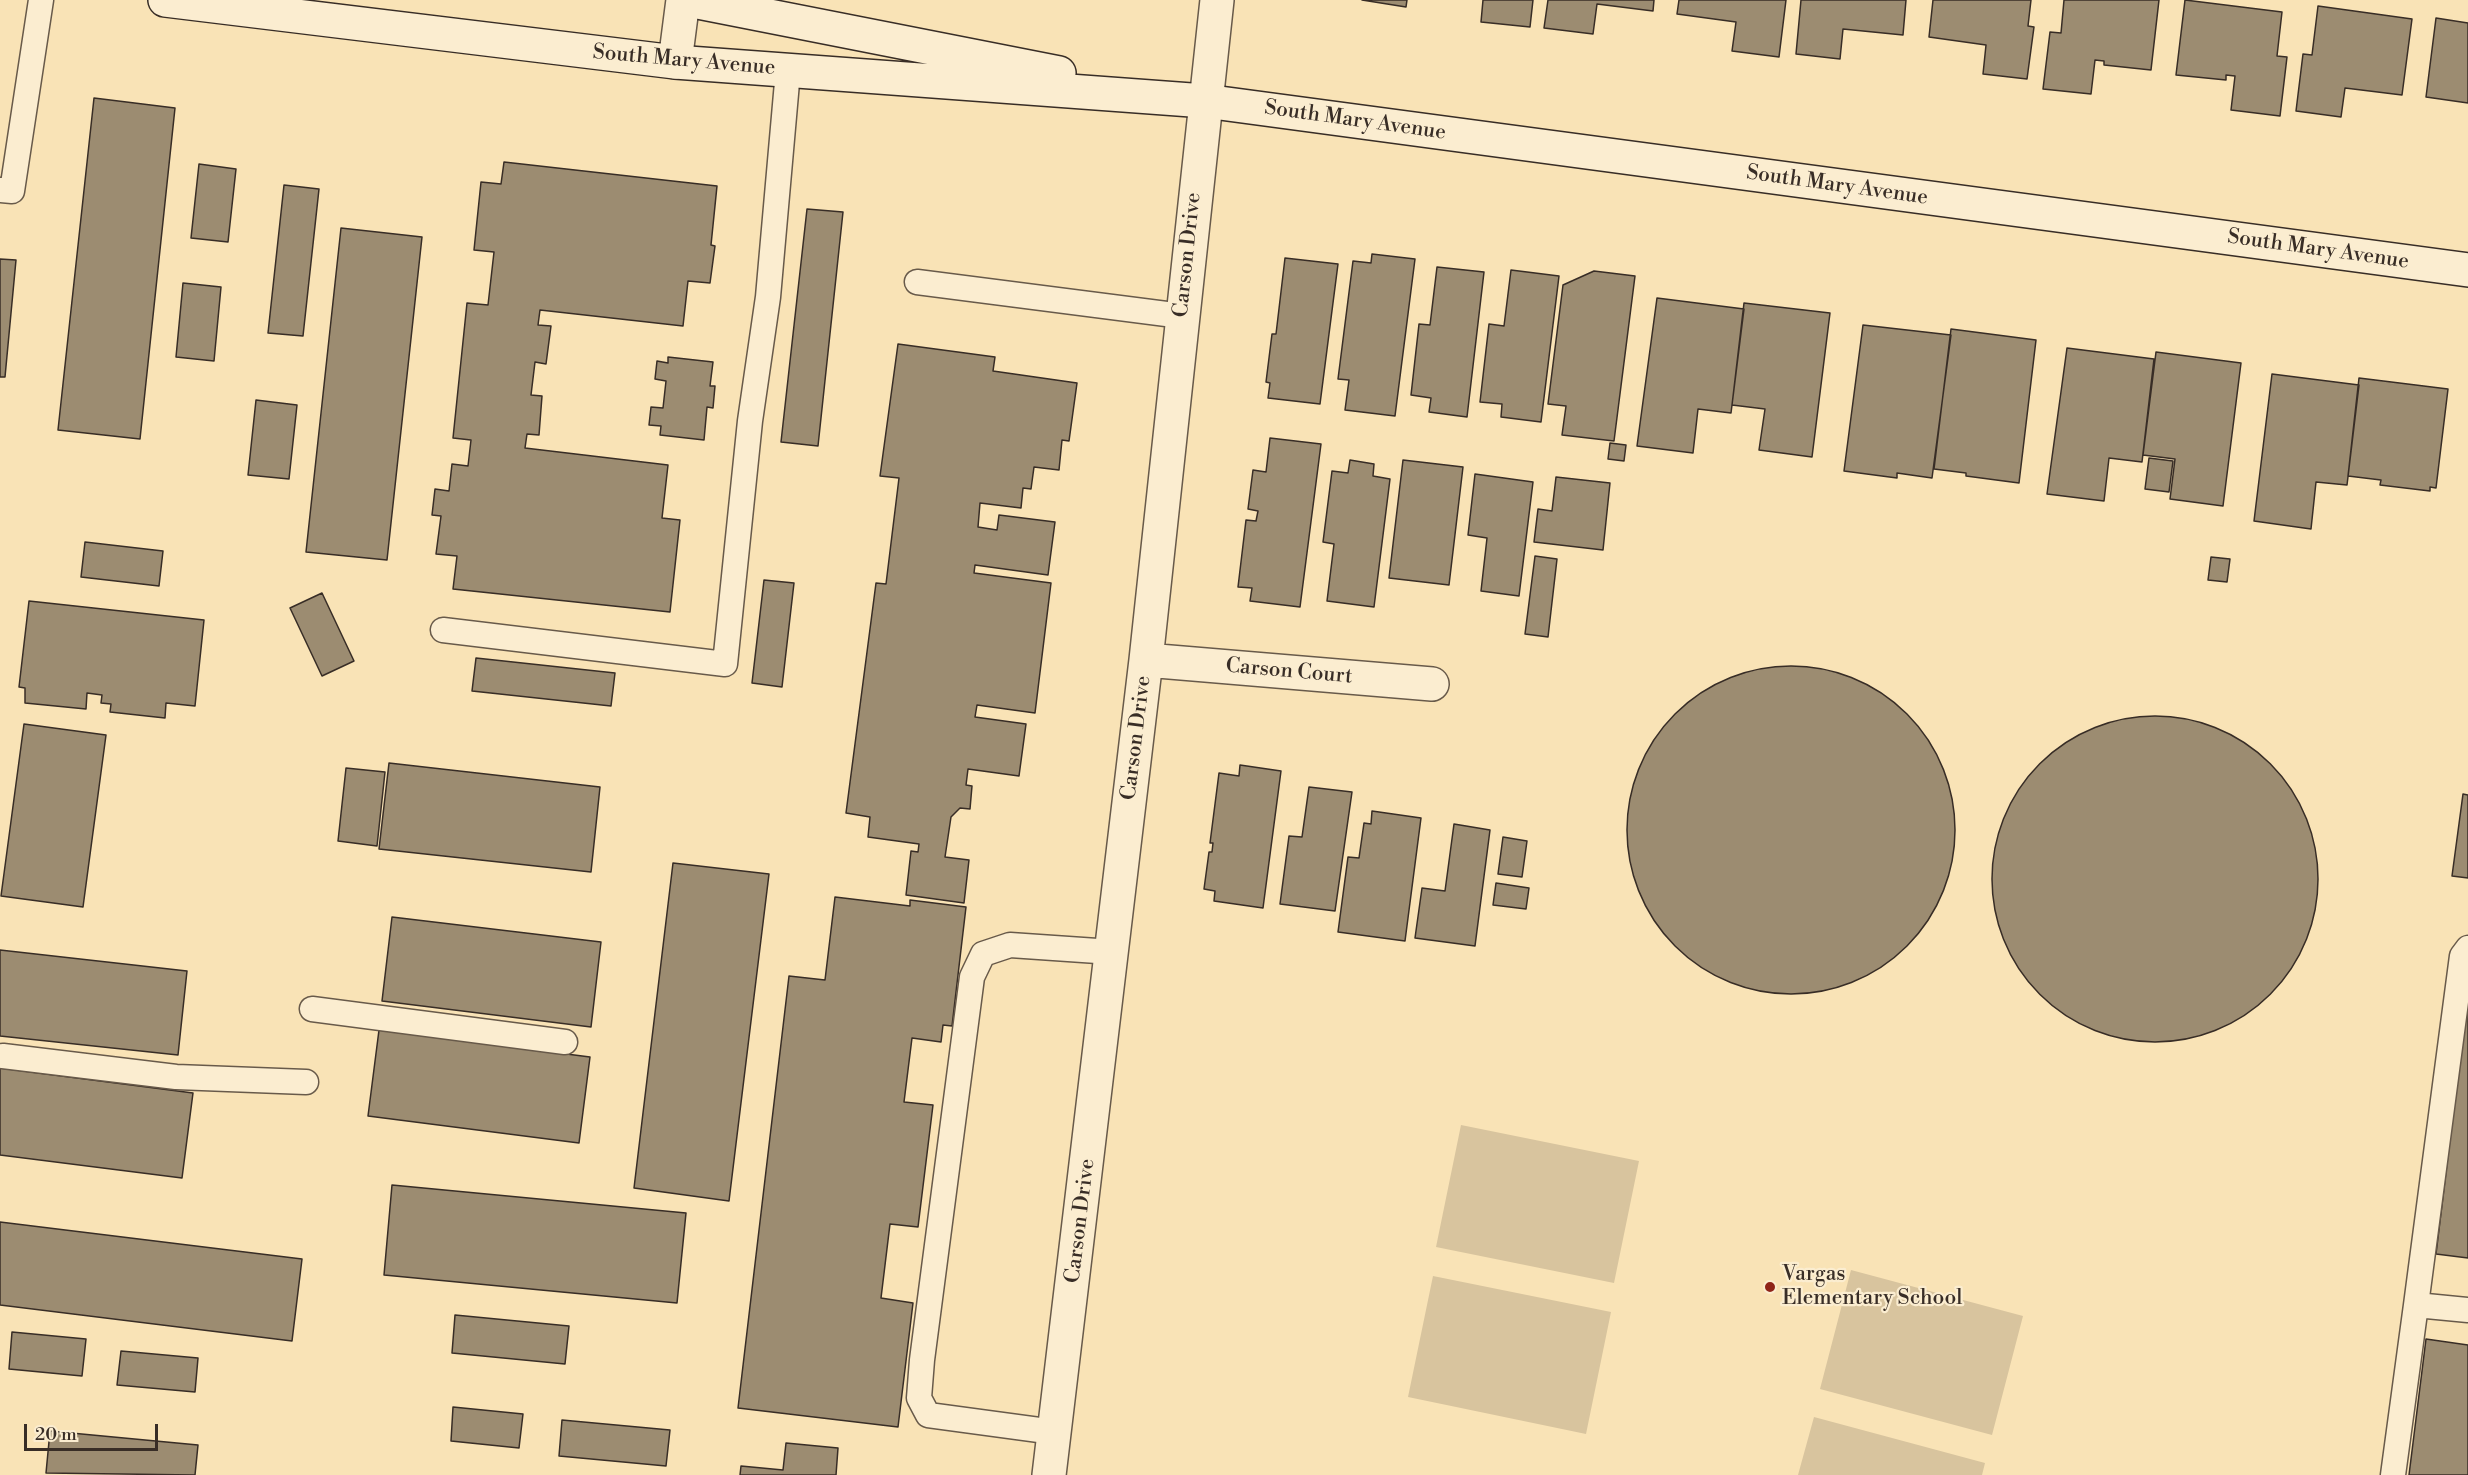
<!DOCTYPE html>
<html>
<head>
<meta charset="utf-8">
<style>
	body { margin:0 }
	#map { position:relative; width:2468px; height:1475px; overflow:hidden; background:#f9e3b6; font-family:"Libre Bodoni",serif }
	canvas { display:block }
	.scale { position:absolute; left:24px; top:1424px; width:134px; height:27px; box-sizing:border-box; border:3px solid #382d26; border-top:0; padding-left:8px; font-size:18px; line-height:21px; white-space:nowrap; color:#382d26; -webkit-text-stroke:4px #fbedd0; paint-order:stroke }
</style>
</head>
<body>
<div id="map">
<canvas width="2468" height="1475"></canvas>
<div class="scale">20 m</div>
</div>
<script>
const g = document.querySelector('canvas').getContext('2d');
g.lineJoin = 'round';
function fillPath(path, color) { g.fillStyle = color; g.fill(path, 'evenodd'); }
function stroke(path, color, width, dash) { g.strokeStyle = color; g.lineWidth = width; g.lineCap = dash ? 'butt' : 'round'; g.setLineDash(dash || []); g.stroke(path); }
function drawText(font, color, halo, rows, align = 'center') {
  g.font = font + ' "Libre Bodoni",serif'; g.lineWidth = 4.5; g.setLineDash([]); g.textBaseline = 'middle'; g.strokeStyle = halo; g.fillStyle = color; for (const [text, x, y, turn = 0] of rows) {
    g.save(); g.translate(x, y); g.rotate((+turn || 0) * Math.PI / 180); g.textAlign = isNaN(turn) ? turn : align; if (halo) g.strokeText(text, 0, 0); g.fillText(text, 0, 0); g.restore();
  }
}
fillPath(new Path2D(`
	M 1461,1125 L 1639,1161 L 1614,1283 L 1436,1247 Z
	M 1851,1270 L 2023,1316 L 1992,1435 L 1820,1389 Z
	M 1433,1276 L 1611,1312 L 1586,1434 L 1408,1397 Z
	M 1814,1417 L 1985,1463 L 1982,1475 L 1798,1475 Z`), '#d8c49e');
const building = new Path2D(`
	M 1362,0 L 1407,0 L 1406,7 Z
	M 1483,0 L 1533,0 L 1530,27 L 1481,22 Z
	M 1548,0 L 1654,0 L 1653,11 L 1597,4 L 1593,34 L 1544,28 Z
	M 1679,0 L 1786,0 L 1779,57 L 1732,51 L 1736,22 L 1677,14 Z
	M 1801,0 L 1906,0 L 1903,35 L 1843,29 L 1840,59 L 1796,54 Z
	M 1933,0 L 2031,0 L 2028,26 L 2034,27 L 2027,79 L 1983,74 L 1986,45 L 1929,37 Z
	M 2064,0 L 2159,0 L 2151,70 L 2104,65 L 2104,61 L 2095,60 L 2091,94 L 2043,89 L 2050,32 L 2061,33 Z
	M 2185,0 L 2282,12 L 2277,56 L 2287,57 L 2280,116 L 2231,110 L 2235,76 L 2226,75 L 2226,80 L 2176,75 Z
	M 2318,6 L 2412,19 L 2402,95 L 2345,88 L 2341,117 L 2296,111 L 2303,54 L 2312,55 Z
	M 2436,18 L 2468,23 L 2468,103 L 2426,97 Z
	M 94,98 L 175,108 L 140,439 L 58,430 Z
	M 504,162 L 717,186 L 711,245 L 715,246 L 710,283 L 688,281 L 683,326 L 540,310 L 538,325 L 551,326 L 546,364 L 535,362 L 531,395 L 542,396 L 539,435 L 527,434 L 525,448 L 668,465 L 662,518 L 680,520 L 670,612 L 453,589 L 457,556 L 436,554 L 441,516 L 432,515 L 435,489 L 449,491 L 452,464 L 468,466 L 471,440 L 453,438 L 467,303 L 488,305 L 494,252 L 474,250 L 481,182 L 501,184 Z
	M 199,164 L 236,169 L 228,242 L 191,238 Z
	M 284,185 L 319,189 L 303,336 L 268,333 Z
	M 807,209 L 843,212 L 818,446 L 781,442 Z
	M 341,228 L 422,237 L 387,560 L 306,552 Z
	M 1372,254 L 1415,259 L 1395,416 L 1345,410 L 1349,380 L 1338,379 L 1353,261 L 1371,263 Z
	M 1285,258 L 1338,264 L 1320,404 L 1268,398 L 1270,383 L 1266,382 L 1272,334 L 1276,334 Z
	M 0,259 L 16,260 L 5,377 L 0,377 Z
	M 1437,267 L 1484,272 L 1467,417 L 1429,412 L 1431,398 L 1411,395 L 1419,324 L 1430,325 Z
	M 1511,270 L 1559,276 L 1541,422 L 1501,417 L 1502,404 L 1480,402 L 1489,324 L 1504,326 Z
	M 1594,271 L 1635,276 L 1614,441 L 1562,435 L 1566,406 L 1548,404 L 1563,285 Z
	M 183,283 L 221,287 L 214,361 L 176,357 Z
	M 1657,298 L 1744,309 L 1731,413 L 1698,409 L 1693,453 L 1637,446 Z
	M 1744,303 L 1830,313 L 1812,457 L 1759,450 L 1765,409 L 1732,405 Z
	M 1863,325 L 1951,335 L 1932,478 L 1897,473 L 1897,478 L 1844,471 Z
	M 1951,329 L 2036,340 L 2019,483 L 1966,476 L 1966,473 L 1934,469 Z
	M 898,344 L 995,357 L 993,371 L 1077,383 L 1069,441 L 1062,440 L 1059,470 L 1034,467 L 1031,489 L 1023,488 L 1021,508 L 980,503 L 978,527 L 997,530 L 999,515 L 1055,522 L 1048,575 L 975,565 L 974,573 L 1051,583 L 1035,713 L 977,705 L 975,717 L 1026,724 L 1019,776 L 968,769 L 966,785 L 972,786 L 970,809 L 960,808 L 951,817 L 945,857 L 969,860 L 964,903 L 906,895 L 911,851 L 918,852 L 919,844 L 868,837 L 870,817 L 846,813 L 876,583 L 886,584 L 899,478 L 880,476 Z
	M 2067,348 L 2154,359 L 2142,462 L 2109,458 L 2104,501 L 2047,494 Z
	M 2156,352 L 2241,363 L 2223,506 L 2170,499 L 2175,459 L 2143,455 Z
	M 668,357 L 713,362 L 710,386 L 715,386 L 713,408 L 707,407 L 704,440 L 660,435 L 661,426 L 649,425 L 651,407 L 663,408 L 666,381 L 655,379 L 657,361 L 668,363 Z
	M 2272,374 L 2359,385 L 2347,485 L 2316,482 L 2311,529 L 2254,521 Z
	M 2359,378 L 2448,389 L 2436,488 L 2430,487 L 2430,491 L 2380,485 L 2381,480 L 2348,476 Z
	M 256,400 L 297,405 L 289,479 L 248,475 Z
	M 1270,438 L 1321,444 L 1300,607 L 1250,601 L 1252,588 L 1238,587 L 1246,520 L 1256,521 L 1258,511 L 1248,509 L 1253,470 L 1266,472 Z
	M 1610,443 L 1626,445 L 1624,461 L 1608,459 Z
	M 2149,458 L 2173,461 L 2169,492 L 2145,489 Z
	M 1350,460 L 1374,464 L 1373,476 L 1390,479 L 1374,607 L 1327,601 L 1334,544 L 1323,542 L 1332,471 L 1348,473 Z
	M 1403,460 L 1463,467 L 1449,585 L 1389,578 Z
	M 1475,474 L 1533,482 L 1519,596 L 1481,591 L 1487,538 L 1468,535 Z
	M 1556,477 L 1610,483 L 1603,550 L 1534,542 L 1538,509 L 1552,511 Z
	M 85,542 L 163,551 L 159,586 L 81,577 Z
	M 1535,556 L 1557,559 L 1548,637 L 1525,634 Z
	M 2211,557 L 2230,559 L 2227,582 L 2208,580 Z
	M 764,580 L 794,583 L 782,687 L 752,683 Z
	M 322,593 L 354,661 L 322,676 L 290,608 Z
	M 29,601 L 204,620 L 195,706 L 166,703 L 165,718 L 110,712 L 111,704 L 101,703 L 102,695 L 87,693 L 86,709 L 25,703 L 25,688 L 19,687 Z
	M 476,658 L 615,673 L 611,706 L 472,691 Z
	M1627 830a164 164 0 1 1 328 0a164 164 0 1 1-328 0Z
	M1992 879a163 163 0 1 1 326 0a163 163 0 1 1-326 0Z
	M 24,724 L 106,735 L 83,907 L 1,896 Z
	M 389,763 L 600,787 L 591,872 L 379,849 Z
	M 1240,765 L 1281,771 L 1263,908 L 1214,901 L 1215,891 L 1204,889 L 1209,852 L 1212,852 L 1213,843 L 1210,843 L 1219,773 L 1239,776 Z
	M 346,768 L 385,772 L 377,846 L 338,841 Z
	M 1309,787 L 1352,792 L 1335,911 L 1280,904 L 1289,836 L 1302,837 Z
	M 2463,794 L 2468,795 L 2468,878 L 2452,876 Z
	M 1372,811 L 1421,818 L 1405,941 L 1338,932 L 1348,857 L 1359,858 L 1364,823 L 1371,824 Z
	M 1454,824 L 1490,830 L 1475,946 L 1415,938 L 1422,888 L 1445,891 Z
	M 1503,837 L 1527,841 L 1522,877 L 1498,874 Z
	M 673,863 L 769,874 L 729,1201 L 634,1188 Z
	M 1496,883 L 1529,888 L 1526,909 L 1493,905 Z
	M 835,897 L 910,906 L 910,900 L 966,907 L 952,1026 L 943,1025 L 941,1042 L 912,1038 L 904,1102 L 933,1105 L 918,1227 L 890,1224 L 881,1298 L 913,1303 L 898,1427 L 738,1408 L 789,976 L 825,980 Z
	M 392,917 L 601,942 L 591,1027 L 382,1001 Z
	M 0,950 L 187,971 L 178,1055 L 0,1036 Z
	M 2468,991 L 2468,1258 L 2436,1254 Z
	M 379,1030 L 590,1057 L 579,1143 L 368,1116 Z
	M 0,1068 L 193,1093 L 182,1178 L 0,1155 Z
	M 392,1185 L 686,1213 L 677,1303 L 384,1275 Z
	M 0,1222 L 302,1259 L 292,1341 L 0,1305 Z
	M 455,1315 L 569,1326 L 565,1364 L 452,1353 Z
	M 12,1332 L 86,1339 L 82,1376 L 9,1369 Z
	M 2426,1339 L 2468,1345 L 2468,1475 L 2409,1475 Z
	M 121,1351 L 198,1358 L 195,1392 L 117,1385 Z
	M 453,1407 L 523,1414 L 519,1448 L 451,1441 Z
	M 562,1420 L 670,1430 L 666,1466 L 559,1456 Z
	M 50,1431 L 198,1445 L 195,1475 L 46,1473 Z
	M 786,1443 L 838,1448 L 836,1475 L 740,1475 L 741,1466 L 783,1470 Z`);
fillPath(building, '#9c8c71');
stroke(building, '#382d26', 1.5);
const lane = new Path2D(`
	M 0,190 L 12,191 L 41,0
	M 917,282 L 1182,316
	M 443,630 L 725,664 L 750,421 L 768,297 L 788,71
	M 312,1009 L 565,1042
	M 3,1056 L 176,1077 L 306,1082
	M 2416,1305 L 2462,956 L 2468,948
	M 1054,1432 L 928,1415 L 919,1398 L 922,1360 L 972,977 L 983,954 L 1010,945 L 1112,952
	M 2393,1475 L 2416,1305 L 2468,1310`);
const street = new Path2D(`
	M 675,62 L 683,0
	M 1146,660 L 1432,684
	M 1049,1475 L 1146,660 L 1217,0`);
const secondary = new Path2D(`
	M 165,0 L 675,62 L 1205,101 L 2468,270
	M 688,0 L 1059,73`);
stroke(lane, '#685a4a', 27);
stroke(street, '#685a4a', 36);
stroke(secondary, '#382d26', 36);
stroke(lane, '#fbedd0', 24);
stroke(street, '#fbedd0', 33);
stroke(secondary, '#fbedd0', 33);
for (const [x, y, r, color] of [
	[1770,1287,6,"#8f2418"]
]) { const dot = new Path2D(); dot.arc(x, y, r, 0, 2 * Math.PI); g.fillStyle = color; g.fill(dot); stroke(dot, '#fbedd0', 2); }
drawText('21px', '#382d26', '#fbedd0', [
	["South Mary Avenue",684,61,5],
	["South Mary Avenue",1355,121,8],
	["South Mary Avenue",1837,186,8],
	["South Mary Avenue",2318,250,8],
	["Carson Drive",1188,255,-84],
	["Carson Court",1289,672,5],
	["Carson Drive",1137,738,-83],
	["Carson Drive",1081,1221,-83]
]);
drawText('21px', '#382d26', '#fbedd0', [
	["Vargas",1782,1275],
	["Elementary School",1782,1299]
], 'left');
</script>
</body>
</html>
